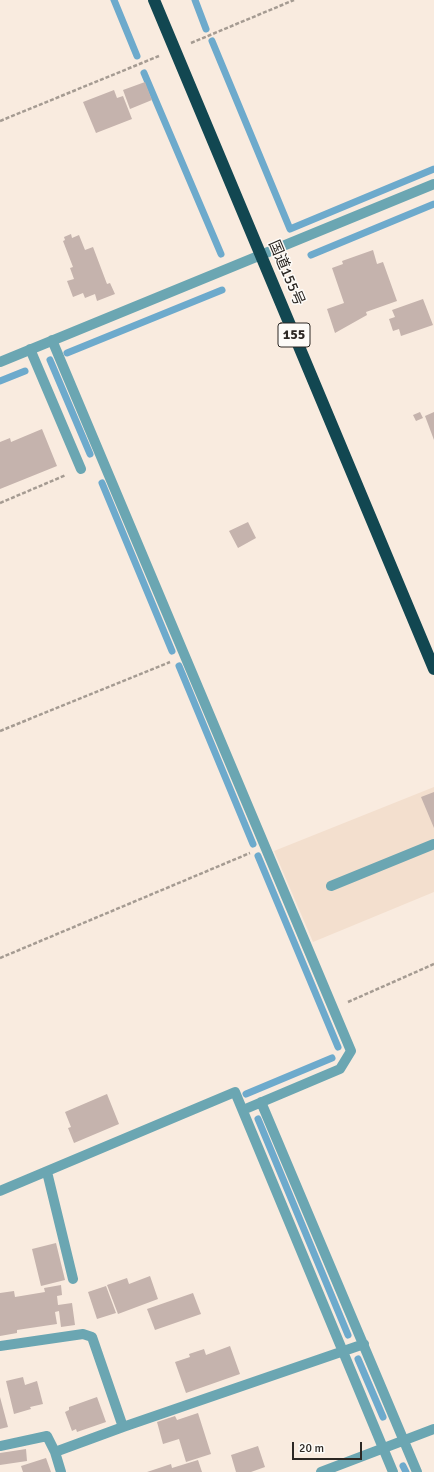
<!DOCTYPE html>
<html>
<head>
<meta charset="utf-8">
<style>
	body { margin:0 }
	#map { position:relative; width:434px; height:1472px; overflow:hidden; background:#f9ebdf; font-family:Signika,sans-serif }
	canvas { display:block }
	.scale { position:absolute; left:292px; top:1442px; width:70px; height:18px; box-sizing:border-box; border:2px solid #2c2723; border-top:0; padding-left:5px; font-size:12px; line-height:14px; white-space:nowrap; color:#2c2723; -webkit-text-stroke:3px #fdfbf8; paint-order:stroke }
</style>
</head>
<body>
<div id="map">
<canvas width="434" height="1472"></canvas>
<div class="scale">20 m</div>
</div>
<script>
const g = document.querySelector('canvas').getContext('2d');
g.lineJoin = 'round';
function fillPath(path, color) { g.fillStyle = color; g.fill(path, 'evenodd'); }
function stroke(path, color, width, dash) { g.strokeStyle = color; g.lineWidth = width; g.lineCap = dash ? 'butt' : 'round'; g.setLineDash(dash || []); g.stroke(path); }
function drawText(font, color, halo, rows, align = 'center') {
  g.font = font + ' Signika,"Noto Sans JP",sans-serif'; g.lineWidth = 3; g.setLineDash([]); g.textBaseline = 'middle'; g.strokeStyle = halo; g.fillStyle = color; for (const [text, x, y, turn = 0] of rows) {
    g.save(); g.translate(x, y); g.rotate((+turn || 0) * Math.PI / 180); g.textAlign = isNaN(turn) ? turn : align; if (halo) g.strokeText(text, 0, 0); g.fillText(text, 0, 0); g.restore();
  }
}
fillPath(new Path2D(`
	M 434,787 L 434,892 L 313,942 L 274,851 Z`), '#f3dfce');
stroke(new Path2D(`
	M 114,0 L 137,56
	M 195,0 L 206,29
	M 212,41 L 290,229 L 434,169
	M 144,73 L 221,254
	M 311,255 L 434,204
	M 67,353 L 222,290
	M 50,360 L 90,454
	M 0,381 L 25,371
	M 102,483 L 172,651
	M 179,666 L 253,844
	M 258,856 L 338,1047
	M 246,1094 L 332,1058
	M 258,1119 L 348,1335
	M 358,1359 L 383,1417
	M 403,1466 L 406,1472`), '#6daacc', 7);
fillPath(new Path2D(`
	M 145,82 L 152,100 L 130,109 L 123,90 Z
	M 114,90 L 117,98 L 123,96 L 132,119 L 96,133 L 83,102 Z
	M 71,234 L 72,238 L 79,235 L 85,250 L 93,247 L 107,284 L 110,283 L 115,294 L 97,301 L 95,294 L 85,298 L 83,293 L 73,297 L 67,281 L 74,279 L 70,268 L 73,267 L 63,241 L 65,240 L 64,237 Z
	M 373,250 L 377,264 L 383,262 L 397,301 L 366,312 L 367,315 L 335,333 L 327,309 L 344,303 L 332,268 L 343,264 L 342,261 Z
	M 423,299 L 433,325 L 401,336 L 399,329 L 393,331 L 389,319 L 395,317 L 392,310 Z
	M 420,412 L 423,418 L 416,421 L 413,415 Z
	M 434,412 L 434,440 L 425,416 Z
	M 42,429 L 57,466 L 0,489 L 0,442 L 10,438 L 11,442 Z
	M 248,522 L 256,538 L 238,548 L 229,531 Z
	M 434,792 L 434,828 L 421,797 Z
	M 107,1094 L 119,1124 L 74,1143 L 68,1128 L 71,1127 L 65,1112 Z
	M 56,1243 L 65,1280 L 41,1286 L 32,1249 Z
	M 150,1276 L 158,1299 L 118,1314 L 107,1285 L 127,1278 L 129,1284 Z
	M 61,1285 L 62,1295 L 57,1296 L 58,1305 L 72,1303 L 75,1325 L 61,1327 L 59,1311 L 55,1312 L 57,1324 L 17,1330 L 17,1333 L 0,1336 L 0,1293 L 14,1291 L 15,1297 L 45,1292 L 44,1288 Z
	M 106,1286 L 116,1313 L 97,1319 L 88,1292 Z
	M 193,1293 L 201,1314 L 155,1330 L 147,1309 Z
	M 230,1346 L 240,1374 L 186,1393 L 175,1362 L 190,1357 L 189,1354 L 204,1349 L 206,1355 Z
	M 23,1377 L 25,1385 L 37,1381 L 43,1404 L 30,1407 L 31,1409 L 14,1414 L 6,1381 Z
	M 0,1397 L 8,1427 L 0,1429 Z
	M 97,1397 L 106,1422 L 77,1432 L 76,1429 L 72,1431 L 65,1412 L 69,1410 L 69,1407 Z
	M 198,1413 L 211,1454 L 186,1462 L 179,1439 L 163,1444 L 157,1422 L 175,1416 L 177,1420 Z
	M 258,1446 L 265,1467 L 251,1472 L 236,1472 L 231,1455 Z
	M 26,1449 L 27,1461 L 0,1465 L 0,1453 Z
	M 46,1458 L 51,1472 L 23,1472 L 21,1466 Z
	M 198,1460 L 202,1472 L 147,1472 L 171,1464 L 172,1468 Z`), '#c5b3ad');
stroke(new Path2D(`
	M 191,43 L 294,0
	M 0,121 L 159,56
	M 0,503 L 66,475
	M 0,731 L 170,662
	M 0,958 L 250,853
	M 348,1002 L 434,964`), '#a59b92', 2.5, [4, 2]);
stroke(new Path2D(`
	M 52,340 L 351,1051 L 340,1069 L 243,1110
	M 30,349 L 81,469
	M 0,362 L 434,184
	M 331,886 L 434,844
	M 261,1102 L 417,1472
	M 47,1172 L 73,1279
	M 0,1191 L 235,1092 L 393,1472
	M 0,1346 L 83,1334 L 92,1337 L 123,1427 L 55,1452 L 61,1472
	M 123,1427 L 364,1344
	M 0,1446 L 47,1436 L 55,1452
	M 321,1472 L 434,1429`), '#6ba6b2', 10);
stroke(new Path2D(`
	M 154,0 L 434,669`), '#124751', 12);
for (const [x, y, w] of [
	[294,335,32]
]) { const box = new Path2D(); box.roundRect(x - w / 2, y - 12, w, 24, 3); g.fillStyle = '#fdfbf8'; g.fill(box); stroke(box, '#2c2723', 1); }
drawText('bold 14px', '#2c2723', null, [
	["155",294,335]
]);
drawText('15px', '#2c2723', '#fdfbf8', [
	["国道155号",286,273,67]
]);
</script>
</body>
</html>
